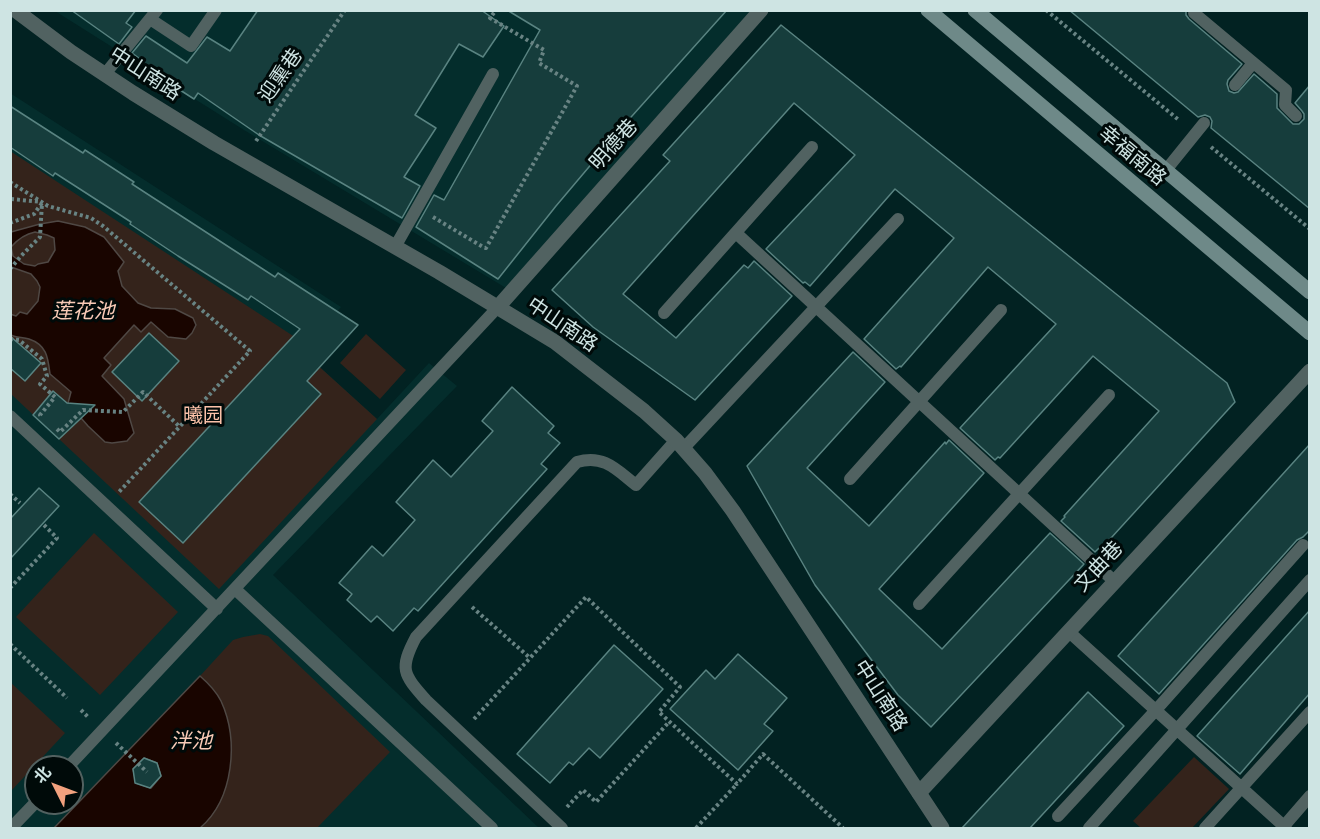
<!DOCTYPE html>
<html>
<head>
<meta charset="utf-8">
<style>
	body { margin:0 }
	#map { position:relative; width:1320px; height:839px; overflow:hidden; background:#022222; font-family:"PT Sans","Noto Sans SC",sans-serif }
	canvas { display:block }
	.frame { position:absolute; inset:0; border:12px solid #cee4e3; pointer-events:none }
	.north { position:absolute; left:24px; top:755px; width:60px; height:60px; box-sizing:border-box; background:#000a09; border:2px solid #526160; border-radius:50%; rotate:312deg; font-size:16px; font-weight:700; line-height:24px; text-align:center; color:#cee4e3 }
	.north::after { content:''; display:block; margin:auto; width:21px; height:27px; background:#f1a17e; clip-path:polygon(50% 0,100% 100%,50% 72%,0 100%) }
</style>
</head>
<body>
<div id="map">
<canvas width="1320" height="839"></canvas>
<div class="frame"></div>
<div class="north">北</div>
</div>
<script>
const g = document.querySelector('canvas').getContext('2d');
g.lineJoin = 'round';
function fillPath(path, color) { g.fillStyle = color; g.fill(path, 'evenodd'); }
function stroke(path, color, width, dash) { g.strokeStyle = color; g.lineWidth = width; g.lineCap = dash ? 'butt' : 'round'; g.setLineDash(dash || []); g.stroke(path); }
function drawText(font, color, halo, rows, align = 'center') {
  g.font = font + ' "PT Sans","Noto Sans SC",sans-serif'; g.lineWidth = 6; g.setLineDash([]); g.textBaseline = 'middle'; g.strokeStyle = halo; g.fillStyle = color; for (const [text, x, y, turn = 0] of rows) {
    g.save(); g.translate(x, y); g.rotate((+turn || 0) * Math.PI / 180); g.textAlign = isNaN(turn) ? turn : align; if (halo) g.strokeText(text, 0, 0); g.fillText(text, 0, 0); g.restore();
  }
}
fillPath(new Path2D(`
	M 55,11 L 751,11 L 506,288 L 244,130 Z
	M 10,93 L 341,307 L 302,351 L 377,419 L 429,363 L 457,386 L 273,575 L 539,828 L 11,828 ZM 36,767 L 72,767 L 72,803 L 36,803 Z`), '#042d2c');
fillPath(new Path2D(`
	M 10,151 L 307,345 L 302,351 L 377,419 L 219,589 L 11,394 Z
	M 366,334 L 406,370 L 380,399 L 340,363 Z
	M 94,533 L 178,612 L 100,695 L 16,617 Z
	M 260,634 L 268,636 L 390,752 L 317,828 L 200,828 L 205,824 L 212,687 L 200,676 L 233,640 L 243,637 Z
	M 10,682 L 65,733 L 11,791 L 10,791 Z
	M 1194,757 L 1229,789 L 1192,828 L 1141,828 L 1133,821 Z`), '#34231b');
const water = new Path2D(`
	M 58,221 L 85,227 L 104,237 L 124,262 L 118,271 L 122,286 L 138,303 L 151,308 L 175,309 L 193,318 L 196,325 L 192,333 L 186,339 L 168,337 L 151,322 L 141,332 L 134,325 L 104,358 L 111,365 L 102,376 L 124,399 L 134,433 L 127,441 L 112,443 L 105,442 L 88,426 L 68,403 L 71,392 L 50,374 C 48,358 47,345 29,339 C 23,337 16,338 11,335 L 10,314 L 16,316 L 20,312 L 27,314 L 38,301 L 40,287 L 37,281 L 31,274 L 11,267 L 11,232 L 40,224 ZM 35,232 L 47,235 L 54,238 L 55,250 L 48,262 L 38,264 L 35,266 L 24,264 L 13,256 L 11,247 C 18,239 25,234 35,232 Z
	M 200,676 C 208,683 216,691 221,701 C 239,740 234,799 200,828 L 54,828 ZM 144,758 L 157,763 L 161,776 L 151,788 L 136,783 L 133,769 Z`);
fillPath(water, '#190500');
stroke(water, '#4f4844', 1.5);
const building = new Path2D(`
	M 71,10 L 136,10 L 126,23 L 132,27 L 119,44 Z
	M 258,10 L 481,10 L 504,26 L 483,57 L 459,44 L 415,115 L 436,128 L 404,177 L 420,186 L 402,218 L 259,135 L 198,93 L 194,99 L 141,65 L 143,61 L 132,53 L 146,36 L 187,63 L 207,37 L 230,51 Z
	M 507,10 L 727,10 L 632,116 L 556,206 L 498,279 L 416,227 L 434,195 L 444,200 L 540,30 Z
	M 1069,10 L 1186,10 L 1186,15 L 1189,19 L 1242,64 L 1228,80 L 1227,84 L 1229,91 L 1234,93 L 1238,92 L 1254,74 L 1277,94 L 1277,108 L 1293,124 L 1299,124 L 1304,119 L 1304,114 L 1302,111 L 1295,103 L 1310,85 L 1310,209 L 1211,128 L 1212,121 L 1210,117 L 1205,115 L 1198,117 Z
	M 781,25 L 1227,383 L 1235,402 L 1101,549 L 1099,548 L 1095,552 L 1061,521 L 1065,517 L 1064,516 L 1159,411 L 1093,356 L 1000,458 L 998,457 L 995,460 L 960,428 L 1056,324 L 988,267 L 901,367 L 900,366 L 896,369 L 864,339 L 954,238 L 895,189 L 810,286 L 805,282 L 803,283 L 766,249 L 855,155 L 794,103 L 623,294 L 676,338 L 744,265 L 748,268 L 754,261 L 792,296 L 695,400 L 593,327 L 552,290 L 670,161 L 663,155 Z
	M 10,106 L 83,153 L 85,150 L 134,182 L 132,184 L 275,277 L 278,273 L 358,325 L 307,381 L 321,394 L 183,543 L 139,502 L 300,329 L 251,296 L 248,300 L 178,256 L 130,224 L 131,222 L 55,173 L 53,176 L 10,147 Z
	M 149,333 L 179,361 L 142,401 L 112,372 Z
	M 10,336 L 41,363 L 25,381 L 10,368 Z
	M 853,352 L 885,382 L 807,468 L 869,526 L 945,442 L 946,444 L 949,440 L 984,473 L 879,589 L 942,649 L 1050,533 L 1084,564 L 931,727 L 898,695 L 815,585 L 747,466 Z
	M 512,387 L 554,426 L 548,433 L 560,443 L 541,464 L 547,469 L 418,611 L 414,608 L 393,631 L 377,616 L 371,622 L 347,600 L 352,594 L 339,583 L 372,546 L 383,556 L 415,520 L 396,502 L 433,460 L 451,477 L 493,431 L 482,421 Z
	M 53,391 L 67,403 L 95,405 L 59,439 L 33,415 Z
	M 1310,444 L 1310,530 L 1303,537 L 1297,540 L 1159,694 L 1118,656 Z
	M 39,488 L 59,506 L 10,559 L 10,519 Z
	M 1310,610 L 1310,693 L 1240,774 L 1197,736 Z
	M 614,645 L 663,689 L 600,758 L 589,748 L 573,765 L 569,762 L 550,783 L 517,754 Z
	M 738,654 L 787,698 L 764,724 L 773,731 L 738,770 L 670,709 L 706,670 L 715,679 Z
	M 1088,692 L 1124,726 L 1030,828 L 962,828 Z
	M 144,758 L 157,763 L 161,776 L 150,788 L 135,783 L 133,769 Z`);
fillPath(building, '#163d3c');
stroke(building, '#598381', 1.5);
stroke(new Path2D(`
	M 1046,10 L 1180,121
	M 256,141 L 345,10
	M 1211,147 L 1310,229
	M 10,182 L 48,206 L 91,218 L 103,226 L 250,351 L 119,492
	M 11,199 L 42,202
	M 433,217 L 483,247 L 486,248 L 577,86 L 539,63 L 544,50 L 490,18 L 496,10
	M 10,223 L 34,214 L 42,203
	M 10,269 L 21,256 L 40,237 L 42,203
	M 10,339 L 19,340 L 42,359 L 47,376 L 40,384 L 55,397 L 40,415 L 42,417
	M 57,429 L 60,432 L 83,410 L 123,412 L 143,392 L 180,427
	M 10,494 L 20,503
	M 10,588 L 57,538 L 44,525
	M 472,607 L 530,658
	M 10,644 L 67,698
	M 81,710 L 89,718
	M 474,719 L 586,597 L 680,687 L 659,712 L 737,784 L 763,754 L 843,828
	M 116,743 L 147,772
	M 567,807 L 583,790 L 596,802 L 669,722
	M 696,828 L 737,784`), '#688383', 4, [3, 3]);
stroke(new Path2D(`
	M 1194,13 L 1286,90 L 1285,105 L 1296,116
	M 150,19 L 191,46 L 216,10
	M 105,74 L 157,10
	M 1235,85 L 1253,63
	M 1166,170 L 1204,123
	M 736,233 L 1114,581
	M 395,247 L 493,74
	M 664,313 L 812,147
	M 10,416 L 217,609
	M 683,449 L 898,219
	M 850,479 L 1001,310
	M 235,589 L 492,828
	M 919,604 L 1109,395
	M 1068,631 L 1286,828
	M 68,767 L 498,307
	M 1058,816 L 1156,710 L 1303,545
	M 1284,826 L 1310,796
	M 11,828 L 36,802
	M 562,828 L 426,700 C 403,674 399,669 416,637 L 577,462 C 604,454 617,470 636,485 L 676,440
	M 1089,828 L 1310,580
	M 1205,828 L 1310,712`), '#516261', 12);
stroke(new Path2D(`
	M 919,793 L 1310,371`), '#516261', 15);
stroke(new Path2D(`
	M 15,10 L 71,52 L 133,93 L 214,143 L 439,272 L 555,342 L 644,411 L 676,440 L 705,473 L 733,511 L 942,828
	M 498,307 L 761,10`), '#516261', 15);
stroke(new Path2D(`
	M 928,10 L 1310,333
	M 975,10 L 1310,292`), '#6e8988', 15);
drawText('20px', '#cee4e3', '#000a09', [
	["中山南路",145,74,33],
	["迎熏巷",281,76,-55],
	["明德巷",614,145,-48],
	["幸福南路",1132,156,40],
	["中山南路",562,325,34],
	["文曲巷",1099,567,-47],
	["中山南路",880,696,57]
]);
drawText('20px', '#fac1a8', '#000a09', [
	["曦园",203,416]
]);
drawText('italic 21px', '#f9cbb7', '#000a09', [
	["莲花池",83,312],
	["泮池",191,742]
]);
</script>
</body>
</html>
